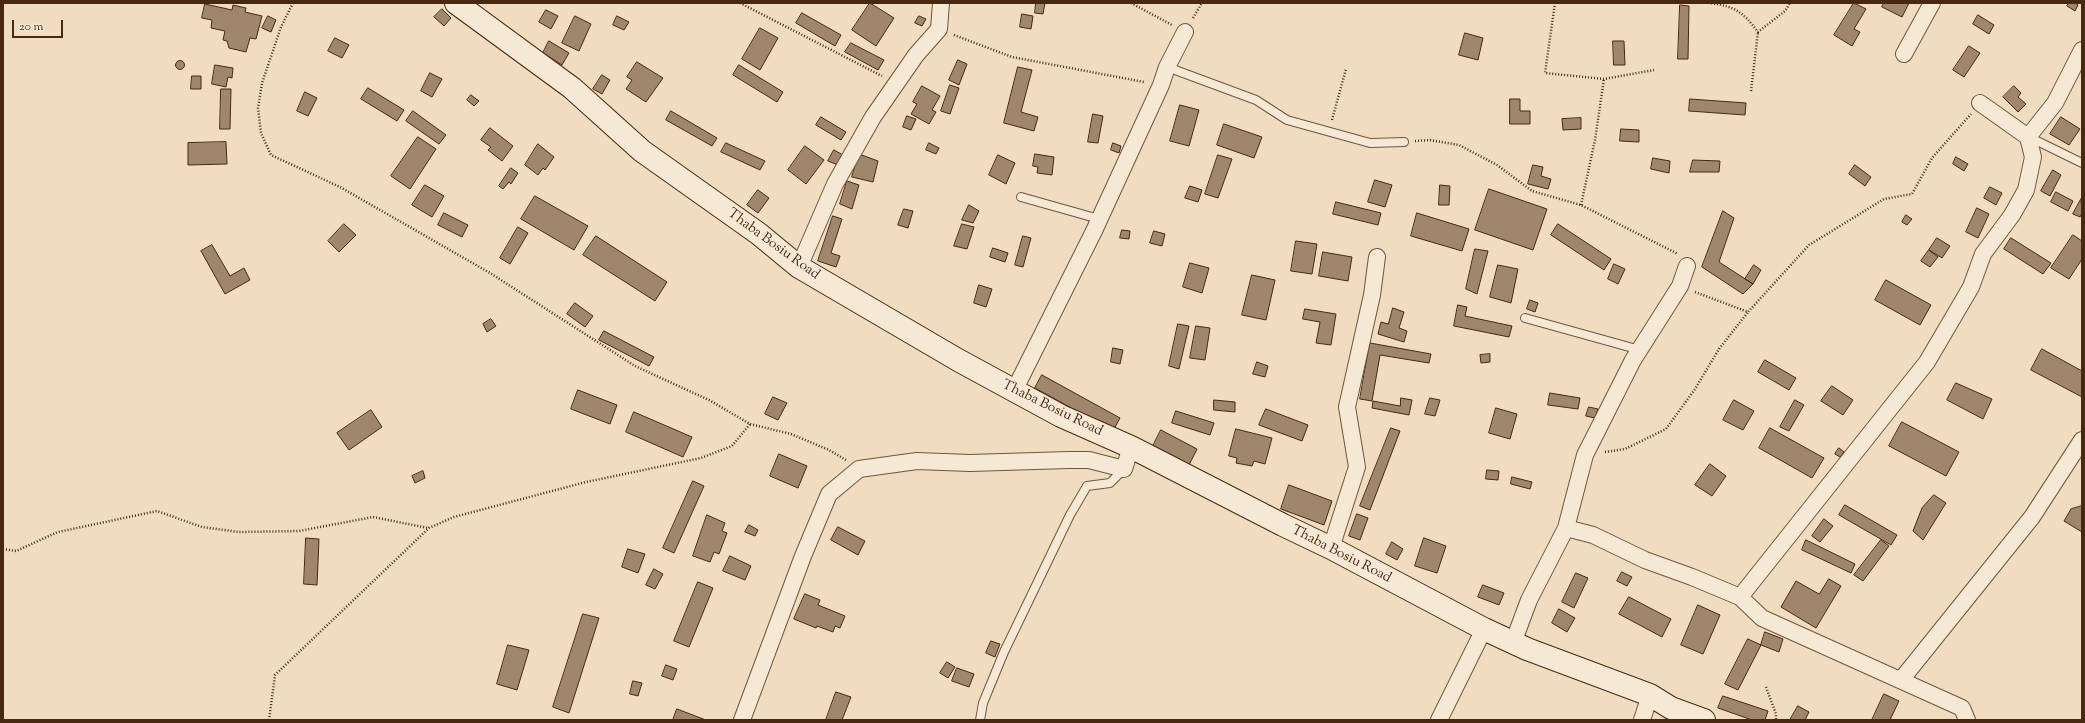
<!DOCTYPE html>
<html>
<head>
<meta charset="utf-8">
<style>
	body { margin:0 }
	#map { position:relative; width:2085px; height:723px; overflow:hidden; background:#f0ddc0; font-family:"Sorts Mill Goudy",serif }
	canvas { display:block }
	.frame { position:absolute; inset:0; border:4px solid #472810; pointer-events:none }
	.scale { position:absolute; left:12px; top:20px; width:51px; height:18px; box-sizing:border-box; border:2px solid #472810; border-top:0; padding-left:5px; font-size:12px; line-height:14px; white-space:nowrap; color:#472810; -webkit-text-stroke:3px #f5e9d6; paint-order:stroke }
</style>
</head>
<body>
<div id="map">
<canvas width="2085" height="723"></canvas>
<div class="frame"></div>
<div class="scale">20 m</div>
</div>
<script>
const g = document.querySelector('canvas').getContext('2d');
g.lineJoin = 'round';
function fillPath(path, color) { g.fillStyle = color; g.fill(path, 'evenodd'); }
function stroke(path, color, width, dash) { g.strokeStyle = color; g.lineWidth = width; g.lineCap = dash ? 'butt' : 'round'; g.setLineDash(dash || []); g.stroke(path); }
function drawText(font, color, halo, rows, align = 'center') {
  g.font = font + ' "Sorts Mill Goudy",serif'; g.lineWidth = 3; g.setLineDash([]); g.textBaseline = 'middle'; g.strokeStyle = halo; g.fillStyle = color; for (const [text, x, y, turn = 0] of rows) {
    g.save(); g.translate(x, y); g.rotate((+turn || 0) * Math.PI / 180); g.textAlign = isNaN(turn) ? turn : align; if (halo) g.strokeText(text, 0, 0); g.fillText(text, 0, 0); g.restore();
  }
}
const building = new Path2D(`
	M 870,3 L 894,18 L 876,46 L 852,30 Z
	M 1036,3 L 1045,3 L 1043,14 L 1035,13 Z
	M 1854,3 L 1866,9 L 1854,29 L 1860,32 L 1852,46 L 1834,35 Z
	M 1884,3 L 1909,3 L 1902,17 L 1882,7 Z
	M 2069,3 L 2075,3 L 2078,5 L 2075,11 L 2067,6 Z
	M 205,4 L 232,10 L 233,5 L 246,8 L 245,12 L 262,16 L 256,39 L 250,38 L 246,52 L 229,48 L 227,41 L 223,40 L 225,31 L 211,28 L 212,20 L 202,18 Z
	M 1680,5 L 1689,6 L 1688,59 L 1678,59 Z
	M 442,9 L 451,18 L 444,26 L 434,17 Z
	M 546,10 L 558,16 L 551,29 L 539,22 Z
	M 802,13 L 841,35 L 835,46 L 796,23 Z
	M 1022,14 L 1033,16 L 1031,29 L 1020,27 Z
	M 1978,15 L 1994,25 L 1989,34 L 1973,24 Z
	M 268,16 L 276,20 L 271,32 L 262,28 Z
	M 575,16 L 591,24 L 579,51 L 562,43 Z
	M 617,16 L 629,22 L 624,30 L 613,25 Z
	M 919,16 L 926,19 L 922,26 L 915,23 Z
	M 760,28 L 778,38 L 760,70 L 742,59 Z
	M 1465,33 L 1483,38 L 1478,60 L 1459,55 Z
	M 335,38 L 349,45 L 342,58 L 328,51 Z
	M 549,41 L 569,53 L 562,65 L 543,53 Z
	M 1613,41 L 1624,41 L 1625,65 L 1614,65 Z
	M 851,43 L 884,60 L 878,70 L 845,52 Z
	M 1969,46 L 1980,53 L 1964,77 L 1953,70 Z
	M 958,60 L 967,64 L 959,85 L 949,80 Z
	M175.5 65a4.5 4.5 0 1 1 9 0a4.5 4.5 0 1 1-9 0Z
	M 637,62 L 663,78 L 646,102 L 626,89 L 632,80 L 627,77 Z
	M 215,65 L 233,68 L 232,78 L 228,77 L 226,87 L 212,84 Z
	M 739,65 L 783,92 L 777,102 L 733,75 Z
	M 1018,67 L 1032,70 L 1021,112 L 1038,117 L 1034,131 L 1004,123 Z
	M 430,73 L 442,79 L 432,97 L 421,91 Z
	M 602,75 L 610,80 L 602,94 L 593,89 Z
	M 192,76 L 201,76 L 201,89 L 191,89 Z
	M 950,85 L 959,88 L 950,114 L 941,111 Z
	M 922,86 L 940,96 L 932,110 L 936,112 L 929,124 L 911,114 L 917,104 L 913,102 Z
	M 2014,86 L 2021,93 L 2018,97 L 2026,104 L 2018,112 L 2003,97 Z
	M 368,88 L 404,110 L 397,121 L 361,99 Z
	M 221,89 L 231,89 L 230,129 L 220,129 Z
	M 305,92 L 317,98 L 308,116 L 297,111 Z
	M 471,95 L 479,101 L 474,106 L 467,100 Z
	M 1510,99 L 1520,99 L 1520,111 L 1530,111 L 1530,124 L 1510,124 Z
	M 1690,99 L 1746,103 L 1745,115 L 1689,111 Z
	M 1180,105 L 1199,110 L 1189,146 L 1170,141 Z
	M 413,111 L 446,135 L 439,144 L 406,121 Z
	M 671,111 L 717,138 L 712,146 L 666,120 Z
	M 1093,114 L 1103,116 L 1098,143 L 1088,142 Z
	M 907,116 L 916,119 L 911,130 L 903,127 Z
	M 821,117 L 846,132 L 841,140 L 816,125 Z
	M 2061,117 L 2080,129 L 2069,145 L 2050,134 Z
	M 1581,118 L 1581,129 L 1563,130 L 1562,119 Z
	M 1224,124 L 1262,137 L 1254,158 L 1217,145 Z
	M 490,128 L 513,146 L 502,161 L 488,150 L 491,147 L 481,140 Z
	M 1621,129 L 1639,130 L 1639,142 L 1620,141 Z
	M 418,137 L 436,149 L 410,189 L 391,176 Z
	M 226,142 L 227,164 L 188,165 L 188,143 Z
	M 726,143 L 765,161 L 760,170 L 721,152 Z
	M 929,143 L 939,148 L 936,154 L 926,150 Z
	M 1113,143 L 1121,146 L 1119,153 L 1111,150 Z
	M 538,144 L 554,157 L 545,170 L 543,168 L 538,175 L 525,165 Z
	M 805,146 L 824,160 L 806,184 L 788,170 Z
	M 834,150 L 843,155 L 838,165 L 828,161 Z
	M 859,154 L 878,161 L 873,182 L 852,177 Z
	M 1035,154 L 1054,157 L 1052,175 L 1037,173 L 1038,167 L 1033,166 Z
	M 998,155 L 1015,163 L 1006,184 L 989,175 Z
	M 1218,155 L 1232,159 L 1218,198 L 1205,194 Z
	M 1956,157 L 1968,164 L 1964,171 L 1953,164 Z
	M 1653,158 L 1670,161 L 1669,173 L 1651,169 Z
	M 1693,160 L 1720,161 L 1719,172 L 1690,172 Z
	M 1533,165 L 1543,167 L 1541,176 L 1551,179 L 1548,189 L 1528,184 Z
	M 1855,165 L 1871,177 L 1865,186 L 1849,174 Z
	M 511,168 L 518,173 L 511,184 L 509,182 L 503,189 L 499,186 Z
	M 2053,170 L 2061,175 L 2050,196 L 2041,191 Z
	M 1375,180 L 1392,185 L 1385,207 L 1368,202 Z
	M 847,181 L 859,185 L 852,209 L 840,204 Z
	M 425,185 L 444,196 L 432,217 L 412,205 Z
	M 1440,185 L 1450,186 L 1449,205 L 1439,205 Z
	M 1190,186 L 1202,190 L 1198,202 L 1185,198 Z
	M 1990,187 L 2002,193 L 1996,205 L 1984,198 Z
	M 1489,189 L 1547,209 L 1533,250 L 1475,230 Z
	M 758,190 L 769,198 L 758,213 L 747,205 Z
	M 2056,192 L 2073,201 L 2068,211 L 2051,202 Z
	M 535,196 L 588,226 L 574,250 L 521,219 Z
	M 2081,199 L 2082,213 L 2080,217 L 2073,214 Z
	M 1336,202 L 1381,213 L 1378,225 L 1333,214 Z
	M 969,205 L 979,211 L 973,223 L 962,220 Z
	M 1977,208 L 1989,214 L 1978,238 L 1966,232 Z
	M 904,209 L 913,211 L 908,228 L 898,225 Z
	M 1723,211 L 1734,218 L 1719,262 L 1753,284 L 1743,294 L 1702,267 Z
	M 444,213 L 468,225 L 462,237 L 438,225 Z
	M 1417,213 L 1469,229 L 1462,251 L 1411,236 Z
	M 1906,215 L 1912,219 L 1907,225 L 1902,222 Z
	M 833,216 L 842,219 L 831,253 L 840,256 L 836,267 L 818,261 Z
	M 344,224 L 356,235 L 339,252 L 328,241 Z
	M 962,224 L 974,227 L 967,249 L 954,246 Z
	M 1558,224 L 1611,259 L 1604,270 L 1551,235 Z
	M 518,227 L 528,233 L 510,264 L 500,258 Z
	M 1122,230 L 1130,231 L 1129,239 L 1120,238 Z
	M 1154,231 L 1165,234 L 1162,246 L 1150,243 Z
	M 2073,235 L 2082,241 L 2082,259 L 2069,279 L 2051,268 Z
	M 596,236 L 667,282 L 655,301 L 583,255 Z
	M 1023,236 L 1031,238 L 1023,267 L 1015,265 Z
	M 1937,238 L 1950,246 L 1942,258 L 1929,250 Z
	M 2011,238 L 2051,263 L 2043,274 L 2004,249 Z
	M 1296,241 L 1317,244 L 1312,274 L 1291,271 Z
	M 212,245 L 230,276 L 244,268 L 250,280 L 225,294 L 201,251 Z
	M 993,248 L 1008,253 L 1005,262 L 990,257 Z
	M 1475,249 L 1488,251 L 1477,294 L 1466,289 Z
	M 1929,250 L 1938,257 L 1930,267 L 1921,261 Z
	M 1323,252 L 1352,257 L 1348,281 L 1319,276 Z
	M 1190,263 L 1209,268 L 1202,293 L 1183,287 Z
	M 1614,264 L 1625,269 L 1618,284 L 1608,279 Z
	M 1498,265 L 1518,269 L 1511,303 L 1490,297 Z
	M 1754,265 L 1761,270 L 1753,284 L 1745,279 Z
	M 1252,275 L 1275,280 L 1266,320 L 1242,315 Z
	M 1886,280 L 1931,305 L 1920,325 L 1875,300 Z
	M 979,285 L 992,289 L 986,307 L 974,303 Z
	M 1530,300 L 1538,303 L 1535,312 L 1527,309 Z
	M 575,303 L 593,316 L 585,327 L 567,314 Z
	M 1458,305 L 1467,307 L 1465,316 L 1512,326 L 1509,337 L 1454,326 Z
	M 1393,308 L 1404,312 L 1399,328 L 1407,331 L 1404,342 L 1378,334 L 1381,322 L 1388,324 Z
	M 1305,309 L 1336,314 L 1331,345 L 1316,343 L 1320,322 L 1303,319 Z
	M 491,319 L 496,326 L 487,332 L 483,324 Z
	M 1178,324 L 1189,326 L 1179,369 L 1169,366 Z
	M 1196,326 L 1210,328 L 1205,360 L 1190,358 Z
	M 604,331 L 654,357 L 649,366 L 599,340 Z
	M 1370,343 L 1431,354 L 1429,363 L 1380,355 L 1372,401 L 1360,399 Z
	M 1113,348 L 1123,350 L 1120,364 L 1111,362 Z
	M 2042,349 L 2082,371 L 2082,397 L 2031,370 Z
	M 1490,354 L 1490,362 L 1481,363 L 1480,355 Z
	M 1765,360 L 1796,378 L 1789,390 L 1758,372 Z
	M 1257,362 L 1268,366 L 1265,377 L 1253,374 Z
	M 1042,375 L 1120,418 L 1113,431 L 1035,388 Z
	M 1956,383 L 1992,399 L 1983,419 L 1947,400 Z
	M 1832,386 L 1853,400 L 1843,415 L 1821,401 Z
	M 578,390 L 617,405 L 610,424 L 571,409 Z
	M 1550,393 L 1580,398 L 1578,409 L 1548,405 Z
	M 773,397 L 787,403 L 778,420 L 765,414 Z
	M 1401,398 L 1412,400 L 1409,415 L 1372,408 L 1373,401 L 1400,406 Z
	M 1430,398 L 1440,400 L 1435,416 L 1425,414 Z
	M 1214,400 L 1235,402 L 1235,412 L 1214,410 Z
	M 1734,400 L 1754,411 L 1743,430 L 1723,420 Z
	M 1795,400 L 1804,405 L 1789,431 L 1780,427 Z
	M 1589,407 L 1598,409 L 1595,418 L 1586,416 Z
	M 1496,408 L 1517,414 L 1510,439 L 1489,433 Z
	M 1266,409 L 1308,425 L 1302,441 L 1259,425 Z
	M 371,410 L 382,427 L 349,450 L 337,433 Z
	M 1176,411 L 1214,423 L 1210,435 L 1172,423 Z
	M 634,412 L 692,437 L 683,457 L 626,432 Z
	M 1902,422 L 1959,452 L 1946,476 L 1889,446 Z
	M 1391,428 L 1400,431 L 1370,510 L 1360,506 Z
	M 1770,428 L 1824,458 L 1812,478 L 1759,448 Z
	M 1236,429 L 1272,438 L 1265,464 L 1254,461 L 1252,466 L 1236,463 L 1237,458 L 1229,456 Z
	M 1161,430 L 1197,449 L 1189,465 L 1153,446 Z
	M 1839,448 L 1844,452 L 1840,457 L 1835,454 Z
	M 779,454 L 807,466 L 798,488 L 770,476 Z
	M 1710,464 L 1726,476 L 1712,496 L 1695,485 Z
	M 1487,470 L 1499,471 L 1498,480 L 1486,479 Z
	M 423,471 L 425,478 L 415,483 L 412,476 Z
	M 1512,477 L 1532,482 L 1530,489 L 1511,484 Z
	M 693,481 L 704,486 L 674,553 L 663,548 Z
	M 1289,485 L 1332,501 L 1324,525 L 1281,509 Z
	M 1934,495 L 1946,503 L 1923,540 L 1913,531 L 1922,508 Z
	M 1845,505 L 1897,535 L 1891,545 L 1839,515 Z
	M 2082,506 L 2082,532 L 2064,521 L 2071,509 Z
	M 1357,514 L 1368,518 L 1360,540 L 1349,536 Z
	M 707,515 L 725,523 L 722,531 L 727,533 L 719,554 L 714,552 L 710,562 L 693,556 Z
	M 1824,519 L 1833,526 L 1820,542 L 1812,536 Z
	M 749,525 L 758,530 L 755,536 L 745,532 Z
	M 838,527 L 865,541 L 858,555 L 831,540 Z
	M 306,538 L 319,539 L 317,585 L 304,584 Z
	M 1424,538 L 1446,546 L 1437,573 L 1415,566 Z
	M 1806,540 L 1855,564 L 1851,573 L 1802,550 Z
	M 1881,540 L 1889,546 L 1863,581 L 1854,575 Z
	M 1392,542 L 1403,549 L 1397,560 L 1386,554 Z
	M 628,549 L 645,554 L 638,573 L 622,567 Z
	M 730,556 L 751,566 L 745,580 L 723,571 Z
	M 654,569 L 663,574 L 655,589 L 646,585 Z
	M 1622,572 L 1632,577 L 1627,586 L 1617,581 Z
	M 1576,573 L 1588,578 L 1574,608 L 1562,602 Z
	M 1829,579 L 1841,586 L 1816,628 L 1781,607 L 1796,581 L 1819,594 Z
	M 698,582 L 713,588 L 689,647 L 674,641 Z
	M 1483,585 L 1504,593 L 1499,605 L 1478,597 Z
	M 805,594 L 820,600 L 818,605 L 845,616 L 840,628 L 835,626 L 833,632 L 817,626 L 816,628 L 794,619 Z
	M 1629,597 L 1671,619 L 1662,637 L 1619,614 Z
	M 1698,605 L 1720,615 L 1703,654 L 1681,645 Z
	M 1559,609 L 1575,618 L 1567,632 L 1552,623 Z
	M 583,614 L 599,618 L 569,713 L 553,707 Z
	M 1765,632 L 1783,639 L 1779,652 L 1761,645 Z
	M 1748,639 L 1761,645 L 1738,690 L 1725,684 Z
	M 991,641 L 1000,644 L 995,657 L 986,653 Z
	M 508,645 L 529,650 L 517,690 L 497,684 Z
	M 947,662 L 955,667 L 948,678 L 940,673 Z
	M 666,665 L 677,669 L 673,680 L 662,676 Z
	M 957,668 L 974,674 L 969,687 L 952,681 Z
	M 633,681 L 642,683 L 638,696 L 630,694 Z
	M 836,692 L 851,697 L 842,720 L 826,720 Z
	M 1884,694 L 1899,701 L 1890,720 L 1872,720 Z
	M 1723,696 L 1768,711 L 1765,720 L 1752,720 L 1718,708 Z
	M 1798,706 L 1809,712 L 1805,720 L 1790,720 Z
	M 677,709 L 706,720 L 673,720 Z`);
fillPath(building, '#9f866c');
stroke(building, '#472810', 1);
const lane = new Path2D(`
	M 1167,67 L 1256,100 L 1287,120 L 1370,143 L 1404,142
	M 2029,137 L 2082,163
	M 1021,197 L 1099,219
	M 1525,318 L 1640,350
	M 980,720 L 983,703 L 1004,652 L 1070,515 L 1087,486 L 1110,483 L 1124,469`);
const street = new Path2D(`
	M 1904,54 L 1932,3
	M 1980,103 L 2028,137
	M 799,267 L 835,184 L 873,117 L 916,55 L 939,29 L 941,3
	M 1014,391 L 1094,231 L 1161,85 L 1167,67 L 1185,32
	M 1566,528 L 1593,535 L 1645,560 L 1692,577 L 1740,597
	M 1331,548 L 1357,467 L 1347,407 L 1372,295 L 1377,257
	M 1513,643 L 1529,600 L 1566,528 L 1585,455 L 1633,360 L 1680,286 L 1687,266
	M 1901,680 L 2032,517 L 2082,440
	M 742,720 L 803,556 L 829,494 L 859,469 L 917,461 L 970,463 L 1069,460 L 1089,460 L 1124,469 L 1131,447
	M 1439,720 L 1484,629
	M 1642,720 L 1650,695
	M 1967,720 L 1962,708 L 1762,618 L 1740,597 L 1927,362 L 1971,287 L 1983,254 L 2012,215 L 2026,190 L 2033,157 L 2028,137 L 2055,103 L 2082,50`);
const secondary = new Path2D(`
	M 456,3 L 572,88 L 642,151 L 759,234 L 799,267 L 958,360 L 1061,416 L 1131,447 L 1283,525 L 1331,548 L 1484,629 L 1527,649 L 1650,695 L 1671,708 L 1704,720`);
stroke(lane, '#71553c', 10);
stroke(street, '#71553c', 18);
stroke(secondary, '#472810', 24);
stroke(new Path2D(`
	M 293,3 L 281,27 L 262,83 L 258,108 L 261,133 L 271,155 L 340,187 L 490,273 L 635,366 L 709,400 L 750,424 L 791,434 L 829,450 L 846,460
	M 740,3 L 882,76
	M 1131,3 L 1172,25
	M 1555,3 L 1545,73 L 1604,79 L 1654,70
	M 1711,3 C 1736,7 1743,12 1758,32 L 1785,11 L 1790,3
	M 1193,18 L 1202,3
	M 954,35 L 1012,57 L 1144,82
	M 1751,91 L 1758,32
	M 1332,120 L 1346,69
	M 1415,141 L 1430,140 L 1459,145 L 1497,165 L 1532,191 L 1581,205 L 1678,254
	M 1581,205 L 1595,140 L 1604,79
	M 1695,292 L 1748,312 L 1809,245 L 1884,199 L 1912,194 L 1932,158 L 1971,114
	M 1605,452 L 1625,449 L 1666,429 L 1695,389 L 1719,349 L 1748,312
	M 3,549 L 16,551 L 58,532 L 157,511 L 202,527 L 239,532 L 299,531 L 373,517 L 428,528
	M 1766,687 L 1776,714 L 1776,720
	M 269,720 L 275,675 L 429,528 L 454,517 L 586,482 L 701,458 L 732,446 L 750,424`), '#472810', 2.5, [1, 2]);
stroke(lane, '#f5e9d6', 8);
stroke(street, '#f5e9d6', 16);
stroke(secondary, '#f5e9d6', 22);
drawText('14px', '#472810', '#f5e9d6', [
	["Thaba Bosiu Road",773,245,36],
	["Thaba Bosiu Road",1052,409,26],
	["Thaba Bosiu Road",1341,555,27]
]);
</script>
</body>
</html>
